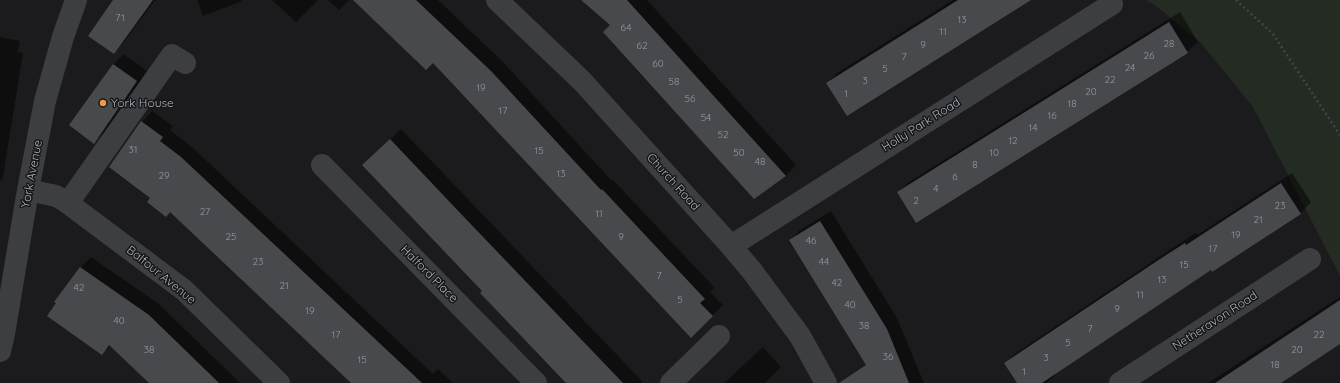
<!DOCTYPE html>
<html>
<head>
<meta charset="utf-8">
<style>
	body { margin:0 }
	canvas { display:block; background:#1b1b1d }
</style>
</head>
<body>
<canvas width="1340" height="383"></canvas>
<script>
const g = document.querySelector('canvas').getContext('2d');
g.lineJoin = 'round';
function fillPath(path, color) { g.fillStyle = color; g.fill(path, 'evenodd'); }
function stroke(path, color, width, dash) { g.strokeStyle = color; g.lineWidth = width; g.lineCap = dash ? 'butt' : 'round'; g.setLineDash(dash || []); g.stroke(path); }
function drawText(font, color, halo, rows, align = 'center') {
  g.font = font + ' Quicksand,sans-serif'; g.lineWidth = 3; g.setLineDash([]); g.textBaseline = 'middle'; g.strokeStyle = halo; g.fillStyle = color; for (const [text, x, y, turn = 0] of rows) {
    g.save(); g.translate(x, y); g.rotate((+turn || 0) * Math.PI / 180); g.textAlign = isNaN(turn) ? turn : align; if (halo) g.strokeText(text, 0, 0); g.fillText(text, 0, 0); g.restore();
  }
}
fillPath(new Path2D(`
	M 1146,0 L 1340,0 L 1340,276 L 1253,107 L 1201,43 L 1156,6 Z`), '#232b23');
fillPath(new Path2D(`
	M 114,0 L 155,0 L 124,42 L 114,53 Z
	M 197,0 L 242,0 L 240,2 L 203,16 Z
	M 272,0 L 318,0 L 296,22 Z
	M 328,0 L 349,0 L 339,10 Z
	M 391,0 L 438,0 L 502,61 L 612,181 L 613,180 L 715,288 L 710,292 L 723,305 L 691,337 Z
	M 581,0 L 647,0 L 796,165 L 786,176 L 754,197 L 611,25 Z
	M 953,0 L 1028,0 L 827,84 L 837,73 Z
	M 1180,12 L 1198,42 L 1187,52 L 917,221 L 898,192 L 909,182 Z
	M 0,37 L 20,41 L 18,52 L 23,53 L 3,177 L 0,181 Z
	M 124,54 L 147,71 L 105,132 L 94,142 L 113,65 Z
	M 152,111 L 173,126 L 170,130 L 192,147 L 433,374 L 438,369 L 453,383 L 353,383 L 170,211 L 152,198 L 142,122 Z
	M 401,129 L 642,381 L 641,383 L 567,383 L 483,291 L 374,154 Z
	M 1292,173 L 1311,202 L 1301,213 L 1213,271 L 1211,269 L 1057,373 L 1047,383 L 1018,383 L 1005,363 L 1016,353 L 1174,247 L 1196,233 L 1197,235 Z
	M 831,211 L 897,318 L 924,383 L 870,383 L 867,364 L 790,240 L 800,230 Z
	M 91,257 L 159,304 L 240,383 L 150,383 L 111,345 L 102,353 L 58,303 L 80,268 Z
	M 1340,297 L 1340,343 L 1279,383 L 1208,383 Z
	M 763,347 L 781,367 L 765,383 L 724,383 Z`), '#0007');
fillPath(new Path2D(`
	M 113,0 L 153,0 L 114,54 L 88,36 Z
	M 353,0 L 416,0 L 491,71 L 601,190 L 602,189 L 705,299 L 700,303 L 713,316 L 691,338 L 433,63 L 426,70 Z
	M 581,0 L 627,0 L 786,176 L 754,199 L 603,32 L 610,25 Z
	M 958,0 L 1031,0 L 847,116 L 826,83 Z
	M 1169,22 L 1188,53 L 916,223 L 897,192 Z
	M 113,64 L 137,81 L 94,144 L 69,125 Z
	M 141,121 L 163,137 L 160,141 L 181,157 L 422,383 L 351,383 L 170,212 L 166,217 L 147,202 L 150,198 L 109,167 Z
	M 390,139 L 463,216 L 623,383 L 566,383 L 504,318 L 480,293 L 482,291 L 362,165 Z
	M 1281,183 L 1301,214 L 1212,272 L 1211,270 L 1042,383 L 1017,383 L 1004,363 L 1163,257 L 1185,243 L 1186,245 Z
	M 820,221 L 887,329 L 909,383 L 839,383 L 866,365 L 789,240 Z
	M 80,267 L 149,315 L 219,383 L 149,383 L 109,345 L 102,355 L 47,316 L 56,303 L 54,302 Z
	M 1340,300 L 1340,344 L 1281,383 L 1215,383 Z`), '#48494d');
stroke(new Path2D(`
	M 1236,0 L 1273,34 L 1340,135`), '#424549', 2.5, [2, 3]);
stroke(new Path2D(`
	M 497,0 L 582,81 L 731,246 L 752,271 L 800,336 L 826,383
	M 322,165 L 536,383
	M 28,190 L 56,196 L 65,201 L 184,290 L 279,383
	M 68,203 L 172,55 L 185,63
	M 731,246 L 1112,4
	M 0,351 L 4,334 L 28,190 L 45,101 L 63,37 L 76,0
	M 671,383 L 719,336
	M 1120,383 L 1310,259`), '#3c3e42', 22);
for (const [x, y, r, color] of [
	[103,103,4,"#ec9b44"]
]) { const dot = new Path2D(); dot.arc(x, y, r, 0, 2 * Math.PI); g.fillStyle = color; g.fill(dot); stroke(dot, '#161618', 1.5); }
drawText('10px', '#9499a0', null, [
	["71",120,18],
	["13",962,20],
	["64",626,28],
	["11",943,32],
	["28",1169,44],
	["9",923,45],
	["62",642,46],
	["26",1149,56],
	["7",904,57],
	["60",658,64],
	["24",1130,68],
	["5",885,69],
	["22",1110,80],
	["3",865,81],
	["58",674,82],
	["19",481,88],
	["20",1091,92],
	["1",846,94],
	["56",690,99],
	["18",1072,104],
	["17",503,111],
	["16",1052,116],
	["54",706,118],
	["14",1033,128],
	["52",723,135],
	["12",1013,141],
	["31",133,150],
	["15",539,151],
	["50",739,153],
	["10",994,153],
	["48",760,162],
	["8",975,165],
	["13",561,174],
	["29",164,176],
	["6",955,177],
	["4",936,189],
	["2",916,201],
	["23",1280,206],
	["27",205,212],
	["11",599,214],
	["21",1258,220],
	["19",1236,235],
	["25",231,237],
	["9",621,237],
	["46",811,241],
	["17",1213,249],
	["23",258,262],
	["44",824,262],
	["15",1184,265],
	["7",659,276],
	["13",1162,280],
	["42",837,283],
	["21",284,286],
	["42",79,288],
	["11",1140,295],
	["5",680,300],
	["40",850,305],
	["9",1117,309],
	["19",310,311],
	["40",119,321],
	["38",864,326],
	["7",1090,329],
	["17",336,335],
	["22",1319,335],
	["5",1068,343],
	["38",149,350],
	["20",1297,350],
	["36",888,357],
	["3",1046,358],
	["15",362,360],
	["18",1275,365],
	["1",1024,372]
]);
drawText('12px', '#aeb4bc', '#161618', [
	["York House",111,103]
], 'left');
drawText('12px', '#aeb4bc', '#161618', [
	["Holly Park Road",921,125,-32],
	["York Avenue",32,174,-79],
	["Church Road",673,182,48],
	["Halford Place",429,274,45],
	["Balfour Avenue",161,275,39],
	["Netheravon Road",1215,321,-33]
]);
</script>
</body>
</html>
